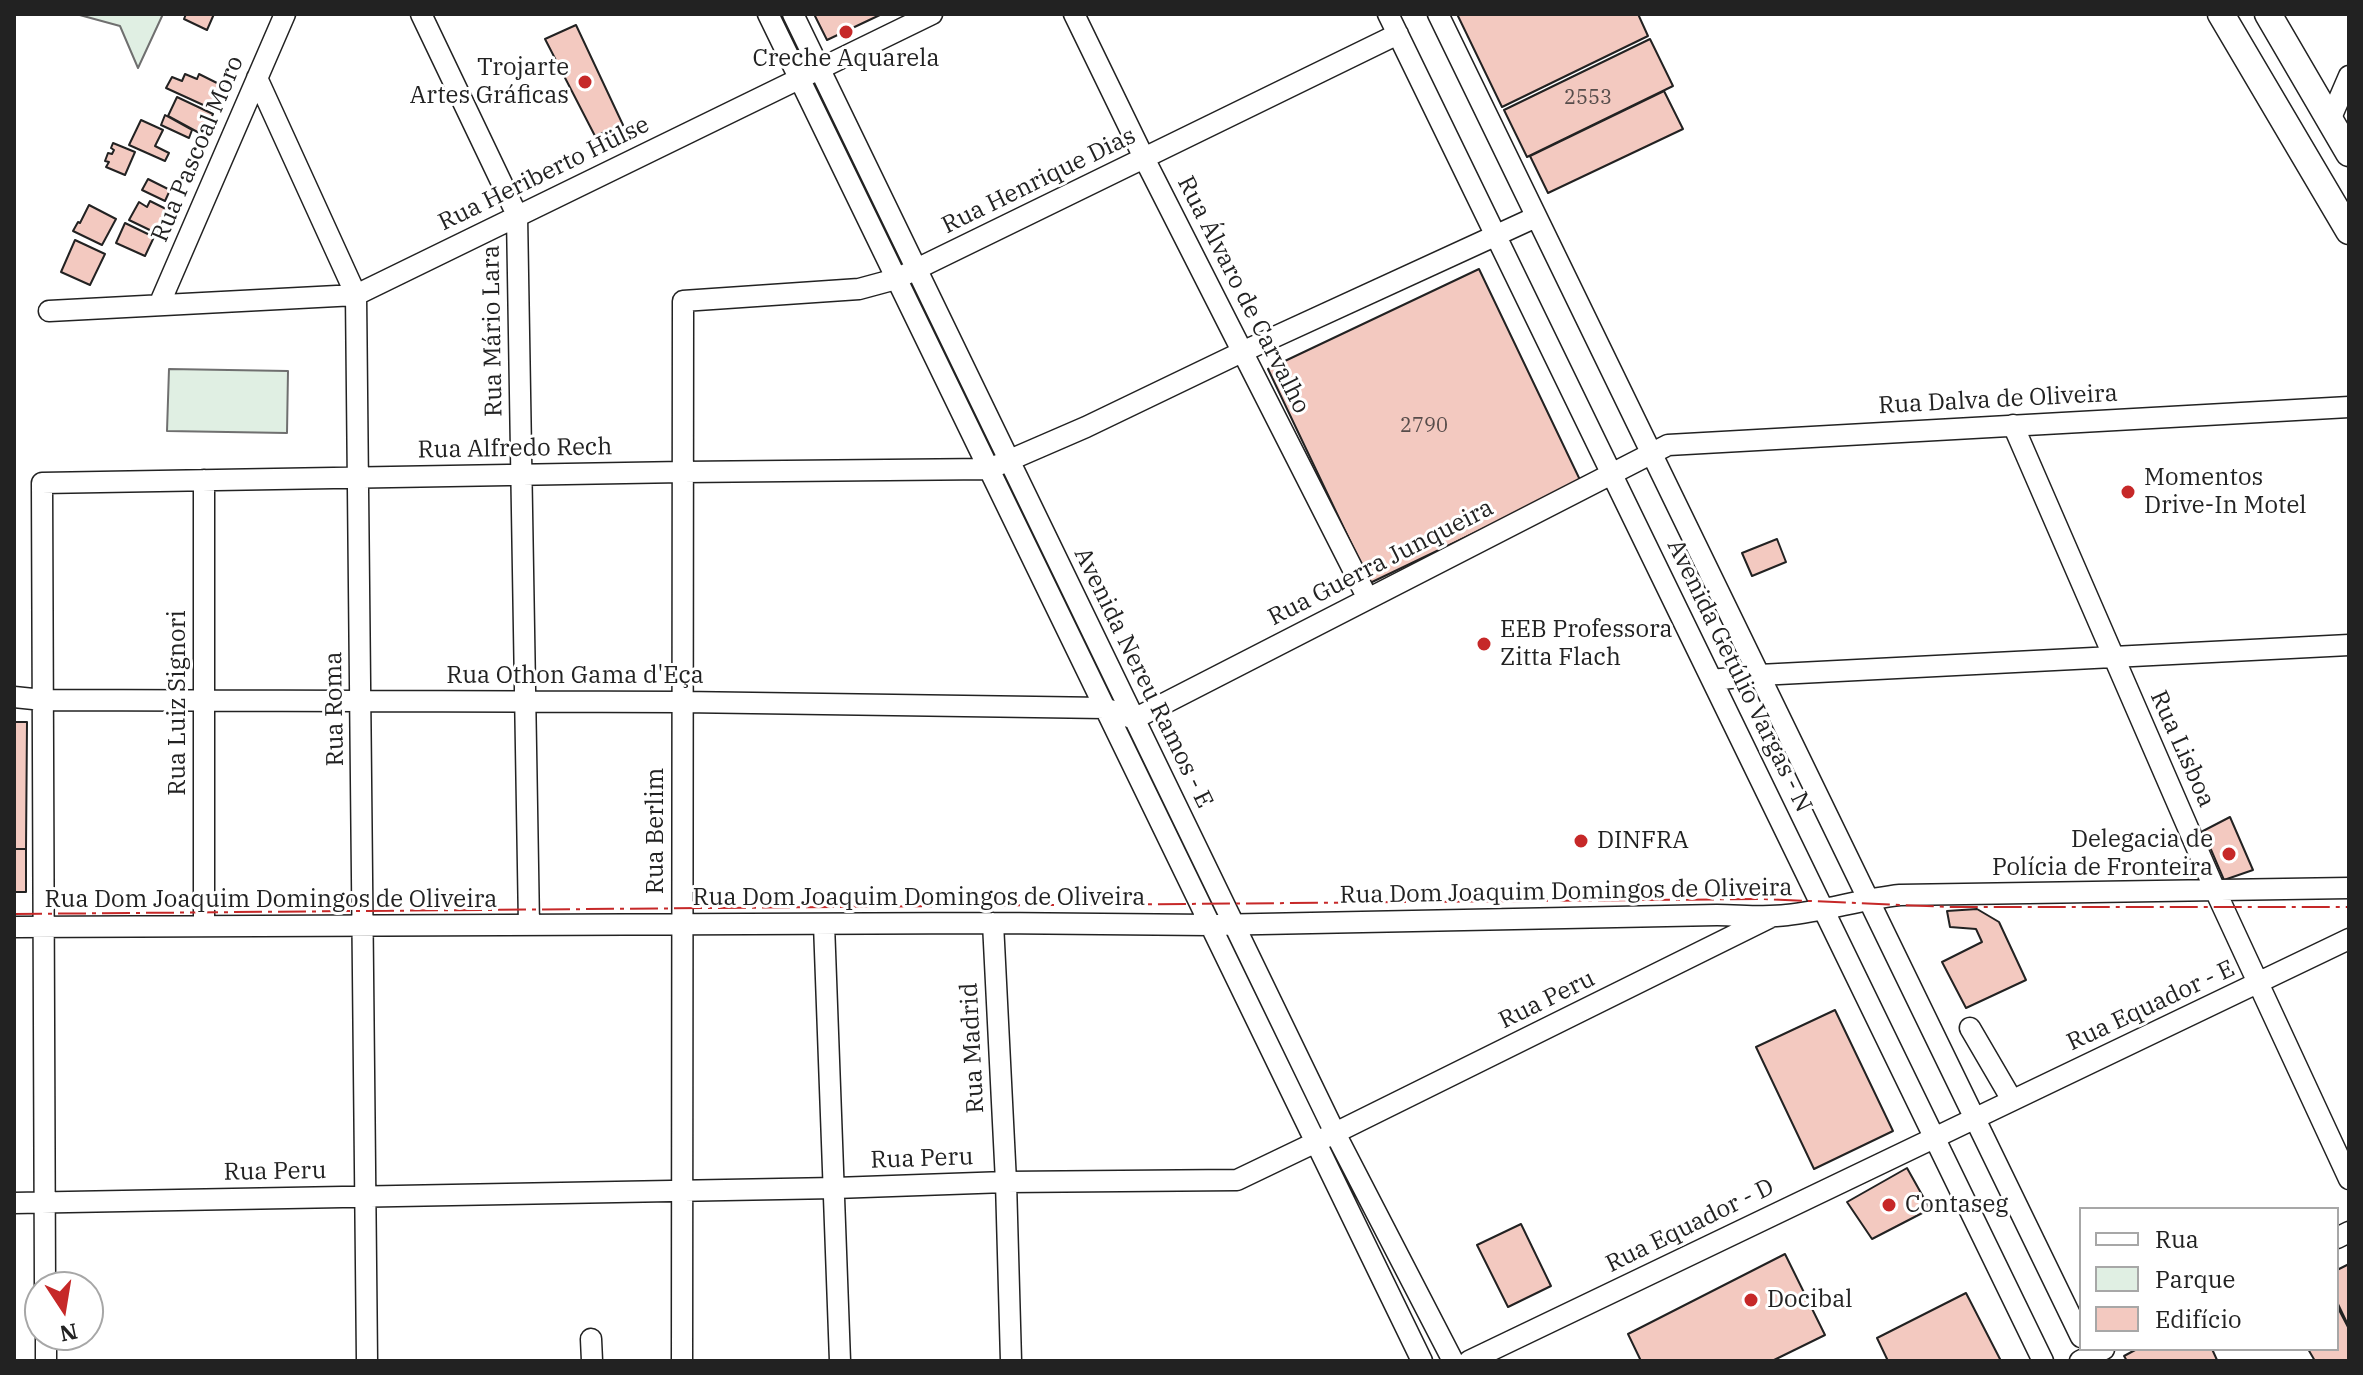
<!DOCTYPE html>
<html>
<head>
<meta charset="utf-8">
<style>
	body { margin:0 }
	#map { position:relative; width:2363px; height:1375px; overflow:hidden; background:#fff; font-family:"IBM Plex Serif",serif }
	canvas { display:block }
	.frame { position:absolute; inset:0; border:16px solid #222; pointer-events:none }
	.legend { position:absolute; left:2079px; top:1207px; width:260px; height:144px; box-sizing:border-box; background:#fff; border:2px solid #a7a7a7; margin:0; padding:10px 14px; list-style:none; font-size:24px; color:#222 }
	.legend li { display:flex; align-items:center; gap:16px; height:40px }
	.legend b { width:40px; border:2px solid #a7a7a7 }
	.north { position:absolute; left:24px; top:1271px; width:80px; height:80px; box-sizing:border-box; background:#fff; border:2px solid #a7a7a7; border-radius:50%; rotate:168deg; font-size:22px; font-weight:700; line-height:32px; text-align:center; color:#222 }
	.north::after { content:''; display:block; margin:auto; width:28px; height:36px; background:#c62828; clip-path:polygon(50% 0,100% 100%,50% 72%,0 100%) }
</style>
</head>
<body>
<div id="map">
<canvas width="2363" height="1375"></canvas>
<div class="frame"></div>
<ul class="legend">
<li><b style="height:10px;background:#fff"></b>Rua</li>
<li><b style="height:22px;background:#e0efe3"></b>Parque</li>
<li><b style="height:22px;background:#f3c9c0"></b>Edifício</li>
</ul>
<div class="north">N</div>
</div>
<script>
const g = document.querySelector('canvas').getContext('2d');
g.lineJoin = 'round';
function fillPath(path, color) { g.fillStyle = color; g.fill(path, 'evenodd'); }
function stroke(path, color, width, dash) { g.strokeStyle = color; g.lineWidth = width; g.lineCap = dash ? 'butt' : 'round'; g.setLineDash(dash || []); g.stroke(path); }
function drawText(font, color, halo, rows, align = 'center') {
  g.font = font + ' "IBM Plex Serif",serif'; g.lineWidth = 6; g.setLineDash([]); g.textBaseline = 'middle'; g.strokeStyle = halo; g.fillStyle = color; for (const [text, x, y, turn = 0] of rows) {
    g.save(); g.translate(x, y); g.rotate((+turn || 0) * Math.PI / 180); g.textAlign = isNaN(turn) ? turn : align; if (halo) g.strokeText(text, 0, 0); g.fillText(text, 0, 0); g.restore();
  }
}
const green = new Path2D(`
	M 76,14 L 163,14 L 138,68 L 120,26 Z
	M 169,369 L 288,371 L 287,433 L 167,431 Z`);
fillPath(green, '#e0efe3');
stroke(green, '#6f6f6f', 2);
const building = new Path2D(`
	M 186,14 L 214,14 L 207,30 L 184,19 Z
	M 814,14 L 882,14 L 827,40 Z
	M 1457,14 L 1638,14 L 1648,36 L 1502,107 Z
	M 576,25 L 623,125 L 595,136 L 545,39 Z
	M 1650,39 L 1673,86 L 1527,157 L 1504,110 Z
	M 185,74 L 197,79 L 199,74 L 223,86 L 212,109 L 166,88 L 172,77 L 182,81 Z
	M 1664,91 L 1683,129 L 1548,193 L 1530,156 Z
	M 177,97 L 213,114 L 203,135 L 168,116 Z
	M 165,115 L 192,130 L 189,138 L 161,125 Z
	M 141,120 L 163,130 L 155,146 L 169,153 L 165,161 L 129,145 Z
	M 113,143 L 135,152 L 125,175 L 106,167 L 109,162 L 105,161 L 108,153 L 112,154 L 114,150 L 111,148 Z
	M 148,179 L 170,190 L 165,201 L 142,190 Z
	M 150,201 L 168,210 L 156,233 L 129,220 L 139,202 L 147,207 Z
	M 89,205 L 116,219 L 102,245 L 73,231 L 78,222 L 80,223 Z
	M 125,223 L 154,237 L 145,256 L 116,243 Z
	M 75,240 L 105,254 L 90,285 L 61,272 Z
	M 1479,269 L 1581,482 L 1370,583 L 1268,369 Z
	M 1777,539 L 1786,562 L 1752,576 L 1742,553 Z
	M 14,722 L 27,722 L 26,849 L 14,849 Z
	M 2230,817 L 2253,870 L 2224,880 L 2203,831 Z
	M 14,849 L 26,849 L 26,892 L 14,892 Z
	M 1977,909 L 1999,922 L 2026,980 L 1966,1008 L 1942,962 L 1982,942 L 1976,929 L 1950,927 L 1947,911 Z
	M 1835,1010 L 1893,1131 L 1814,1169 L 1756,1047 Z
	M 1907,1168 L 1930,1209 L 1872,1239 L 1847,1202 Z
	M 1521,1224 L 1551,1286 L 1508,1307 L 1477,1245 Z
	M 1785,1254 L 1825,1335 L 1772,1361 L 1641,1361 L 1628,1334 Z
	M 2349,1264 L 2349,1327 L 2337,1302 L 2337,1270 Z
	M 1966,1293 L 2001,1361 L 1888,1361 L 1877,1338 Z
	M 2337,1306 L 2349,1329 L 2349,1361 L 2315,1361 L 2308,1349 L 2337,1349 Z
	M 2137,1349 L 2212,1349 L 2217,1360 L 2127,1361 L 2124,1356 Z`);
fillPath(building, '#f3c9c0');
stroke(building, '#222', 2);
const minor = new Path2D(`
	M 421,14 L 517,215 L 529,925
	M 768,14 L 1422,1361
	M 793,14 L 1335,1133 L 1453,1361
	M 1074,14 L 1144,158 L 1368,599
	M 1388,14 L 2043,1361
	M 1438,14 L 2081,1337
	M 257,78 L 356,295 L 367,1361
	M 2330,120 L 2349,76
	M 159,305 L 285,14
	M 49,311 L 356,295 L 932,14
	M 2013,425 L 2215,890 L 2349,1179
	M 1712,680 L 1759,675 L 2349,645
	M 14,697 L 43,700 L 682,702 L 1105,708 L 1134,719 L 1668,445 L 2349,407
	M 993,923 L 1006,1182 L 1011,1361
	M 824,924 L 840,1361
	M 204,926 L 204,480
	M 14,927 L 993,923 L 1210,925 L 1717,915 C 1740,915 1764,918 1787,915 C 1825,911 1862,899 1900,895 L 2349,888
	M 1970,1028 L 2012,1100
	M 14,1203 L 835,1188 L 1006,1182 L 1237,1180 L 1335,1133 L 1771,917
	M 2337,1238 L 2349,1232
	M 45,1287 L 42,483 L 683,472 L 989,469 L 1086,427 L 1244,351 L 1536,217
	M 46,1335 L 46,1361
	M 591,1339 L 592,1361
	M 682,1361 L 683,301 L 859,289 L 896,279 L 1398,34
	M 1469,1361 L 2349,939
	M 2080,1361 L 2104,1349`);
const major = new Path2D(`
	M 2221,14 L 2349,231
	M 2268,14 L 2349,153`);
stroke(minor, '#222', 23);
stroke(major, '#222', 29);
stroke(minor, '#fff', 20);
stroke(major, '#fff', 26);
stroke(new Path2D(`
	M 14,914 L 1763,899 L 1949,907 L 2349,907`), '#c62828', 2, [28, 6, 4, 6]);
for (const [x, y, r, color] of [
	[846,32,8,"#c62828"],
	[585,82,8,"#c62828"],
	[2128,492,8,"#c62828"],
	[1484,644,8,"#c62828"],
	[1581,841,8,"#c62828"],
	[2229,854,8,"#c62828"],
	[1889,1205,8,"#c62828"],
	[1751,1300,8,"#c62828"]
]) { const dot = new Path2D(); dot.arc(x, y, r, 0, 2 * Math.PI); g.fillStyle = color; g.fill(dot); stroke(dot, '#fff', 3); }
drawText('20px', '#564c4a', null, [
	["2553",1588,98],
	["2790",1424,426]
]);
drawText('24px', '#222', '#fff', [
	["Creche Aquarela",846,59,"center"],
	["Trojarte",569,68,"right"],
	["Artes Gráficas",569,96,"right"],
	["Momentos",2144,478],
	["Drive-In Motel",2144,506],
	["EEB Professora",1500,630],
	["Zitta Flach",1500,658],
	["Delegacia de",2213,840,"right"],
	["Polícia de Fronteira",2213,868,"right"],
	["DINFRA",1597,841],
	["Contaseg",1905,1205],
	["Docibal",1767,1300]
], 'left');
drawText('24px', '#222', '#fff', [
	["Rua Pascoal Moro",198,149,-67],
	["Rua Heriberto Hülse",544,174,-26],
	["Rua Henrique Dias",1039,181,-26],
	["Rua Álvaro de Carvalho",1243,295,63],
	["Rua Mário Lara",493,331,-91],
	["Rua Dalva de Oliveira",1998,400,-3],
	["Rua Alfredo Rech",515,449,-1],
	["Rua Guerra Junqueira",1381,563,-27],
	["Rua Othon Gama d'Eça",575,676],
	["Avenida Getúlio Vargas - N",1739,676,64],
	["Avenida Nereu Ramos - E",1143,678,64],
	["Rua Luiz Signori",178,703,-90],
	["Rua Roma",335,709,-91],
	["Rua Lisboa",2182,749,66],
	["Rua Berlim",656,831,-90],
	["Rua Dom Joaquim Domingos de Oliveira",1566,892,-1],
	["Rua Dom Joaquim Domingos de Oliveira",919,898],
	["Rua Dom Joaquim Domingos de Oliveira",271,900],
	["Rua Peru",1547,1000,-26],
	["Rua Equador - E",2151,1006,-25],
	["Rua Madrid",973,1048,-93],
	["Rua Peru",922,1159,-2],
	["Rua Peru",275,1172,-1],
	["Rua Equador - D",1690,1226,-26]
]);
</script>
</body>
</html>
